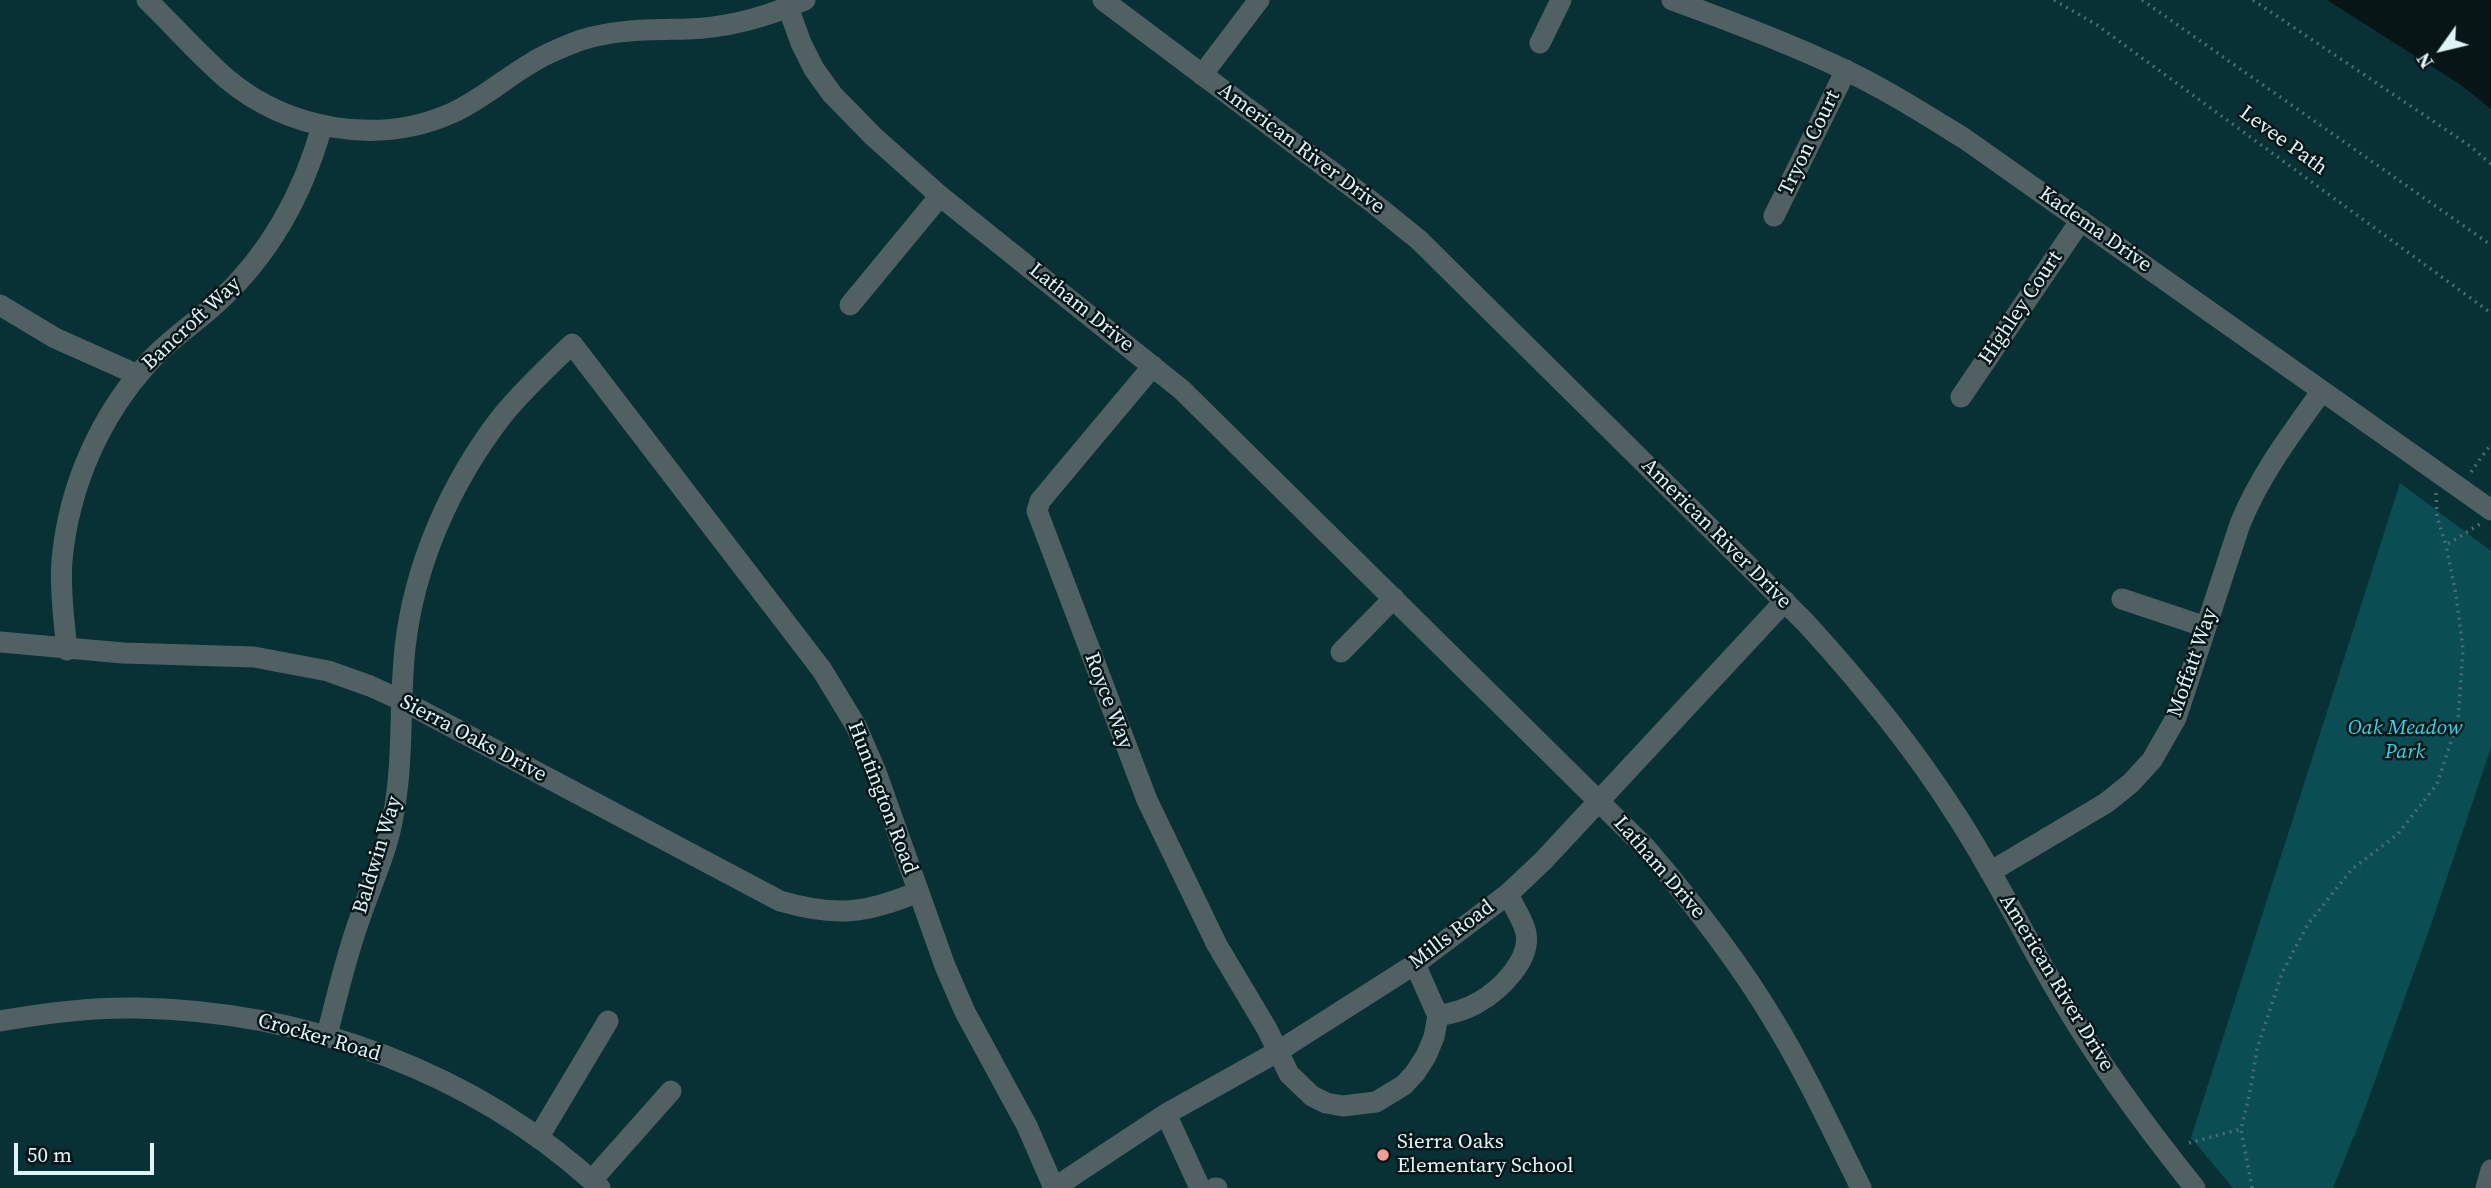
<!DOCTYPE html>
<html>
<head>
<meta charset="utf-8">
<style>
	body { margin:0 }
	#map { position:relative; width:2491px; height:1188px; overflow:hidden; background:#073135; font-family:"Source Serif 4",serif }
	canvas { display:block }
	.north { position:absolute; left:2407px; top:14px; width:70px; height:70px; -webkit-text-stroke:5px #061618; paint-order:stroke; rotate:236deg; font-size:19px; font-weight:700; line-height:28px; text-align:center; color:#dff4f6 }
	.north::after { content:''; display:block; margin:auto; width:24px; height:32px; background:#dff4f6; clip-path:polygon(50% 0,100% 100%,50% 72%,0 100%) }
	.scale { position:absolute; left:14px; top:1143px; width:140px; height:32px; box-sizing:border-box; border:4px solid #dff4f6; border-top:0; padding-left:9px; font-size:21px; line-height:24px; white-space:nowrap; color:#dff4f6; -webkit-text-stroke:5px #061618; paint-order:stroke }
</style>
</head>
<body>
<div id="map">
<canvas width="2491" height="1188"></canvas>
<div class="north">N</div>
<div class="scale">50 m</div>
</div>
<script>
const g = document.querySelector('canvas').getContext('2d');
g.lineJoin = 'round';
function fillPath(path, color) { g.fillStyle = color; g.fill(path, 'evenodd'); }
function stroke(path, color, width, dash) { g.strokeStyle = color; g.lineWidth = width; g.lineCap = dash ? 'butt' : 'round'; g.setLineDash(dash || []); g.stroke(path); }
function drawText(font, color, halo, rows, align = 'center') {
  g.font = font + ' "Source Serif 4",serif'; g.lineWidth = 5; g.setLineDash([]); g.textBaseline = 'middle'; g.strokeStyle = halo; g.fillStyle = color; for (const [text, x, y, turn = 0] of rows) {
    g.save(); g.translate(x, y); g.rotate((+turn || 0) * Math.PI / 180); g.textAlign = isNaN(turn) ? turn : align; if (halo) g.strokeText(text, 0, 0); g.fillText(text, 0, 0); g.restore();
  }
}
fillPath(new Path2D(`
	M 2400,483 L 2491,551 L 2491,748 L 2428,933 L 2363,1114 L 2333,1188 L 2233,1188 L 2191,1138 Z`), '#0a4e54');
fillPath(new Path2D(`
	M 2327,0 L 2491,0 L 2491,109 L 2461,85 Z`), '#071517');
stroke(new Path2D(`
	M 2054,0 L 2097,25 L 2491,313
	M 2142,0 L 2491,245
	M 2253,0 L 2470,146 L 2491,164
	M 2471,472 L 2491,444
	M 2436,493 L 2437,517 L 2446,545 L 2480,524
	M 2189,1143 L 2241,1129
	M 2252,1188 L 2241,1129 L 2250,1092 L 2257,1049 L 2282,973 L 2308,924 L 2352,869 L 2398,834 L 2437,784 L 2458,721 L 2463,649 L 2456,595 L 2446,545`), '#4a6d71', 3.5, [2, 5]);
stroke(new Path2D(`
	M 147,0 C 174,26 199,55 227,79 C 288,130 378,146 452,113 C 481,100 505,78 533,62 C 547,53 566,46 581,40 C 616,29 651,30 687,29 C 728,28 767,17 805,0
	M 1103,0 L 1372,202 L 1419,240 L 1805,622 C 1860,682 1911,744 1955,813 C 1993,871 2023,933 2058,993 C 2098,1062 2145,1126 2195,1188
	M 1672,0 C 1730,21 1789,43 1845,70 C 1887,90 1926,115 1965,139 L 2491,510
	M 788,7 L 801,43 L 814,69 L 832,94 L 873,136 L 940,196 L 1182,390 L 1646,848 C 1693,903 1737,959 1774,1021 C 1807,1075 1833,1132 1861,1188
	M 1540,43 L 1561,0
	M 1202,75 L 1259,0
	M 1774,216 L 1846,70
	M 0,305 L 55,338 L 138,375
	M 850,305 L 940,196
	M 1153,366 L 1040,501 L 1037,511 L 1147,800 L 1217,945 L 1267,1029 L 1289,1074 L 1312,1096 L 1326,1103 L 1343,1106 L 1376,1102 L 1404,1085 L 1415,1073 L 1426,1056 L 1434,1037 L 1438,1016
	M 1961,397 L 2081,220
	M 2122,599 L 2206,627
	M 0,642 L 123,653 L 254,657 L 328,671 L 370,686 L 401,700 L 780,901 C 835,917 865,914 918,892
	M 67,650 C 64,620 60,590 62,560 C 69,486 100,415 151,360 C 171,338 197,322 219,301 C 271,253 303,194 322,126
	M 1341,652 L 1394,598
	M 1990,872 L 2106,803 L 2131,783 L 2152,760 L 2176,718 L 2240,524 C 2260,475 2291,434 2322,391
	M 1415,964 L 1438,1016 C 1452,1013 1466,1010 1479,1002 C 1500,990 1531,960 1526,933 C 1524,921 1513,906 1508,894
	M 0,1021 C 45,1013 91,1007 137,1008 C 306,1011 475,1072 600,1188
	M 327,1035 C 337,996 346,956 360,918 C 371,885 387,852 393,817 C 404,761 399,705 405,648 C 414,565 451,482 502,416 C 523,390 548,367 572,344 L 822,670 L 856,726 L 876,772 L 945,966 L 965,1012 L 1027,1126 L 1054,1188 L 1166,1114 L 1277,1052 L 1415,964 L 1508,894 L 1543,861 L 1785,601
	M 1166,1114 L 1200,1188
	M 538,1138 L 608,1021
	M 592,1180 L 671,1091
	M 1215,1188 L 1217,1188
	M 2486,1188 L 2491,1170`), '#516163', 21);
for (const [x, y, r, color] of [
	[1383,1155,7,"#f59c95"]
]) { const dot = new Path2D(); dot.arc(x, y, r, 0, 2 * Math.PI); g.fillStyle = color; g.fill(dot); stroke(dot, '#061618', 2.5); }
drawText('21px', '#dff4f6', '#061618', [
	["Levee Path",2283,141,36],
	["Tryon Court",1810,143,-64],
	["American River Drive",1301,149,37],
	["Kadema Drive",2095,230,35],
	["Latham Drive",1081,308,39],
	["Highley Court",2021,308,-56],
	["Bancroft Way",192,324,-43],
	["American River Drive",1716,534,45],
	["Moffatt Way",2193,663,-71],
	["Royce Way",1108,701,69],
	["Sierra Oaks Drive",473,739,28],
	["Huntington Road",882,798,69],
	["Baldwin Way",378,855,-73],
	["Latham Drive",1659,868,49],
	["Mills Road",1452,935,-37],
	["American River Drive",2056,983,59],
	["Crocker Road",319,1038,16]
]);
drawText('italic 21px', '#2fd9e8', '#061618', [
	["Oak Meadow",2405,729],
	["Park",2405,753]
]);
drawText('21px', '#dff4f6', '#061618', [
	["Sierra Oaks",1397,1143],
	["Elementary School",1397,1167]
], 'left');
</script>
</body>
</html>
